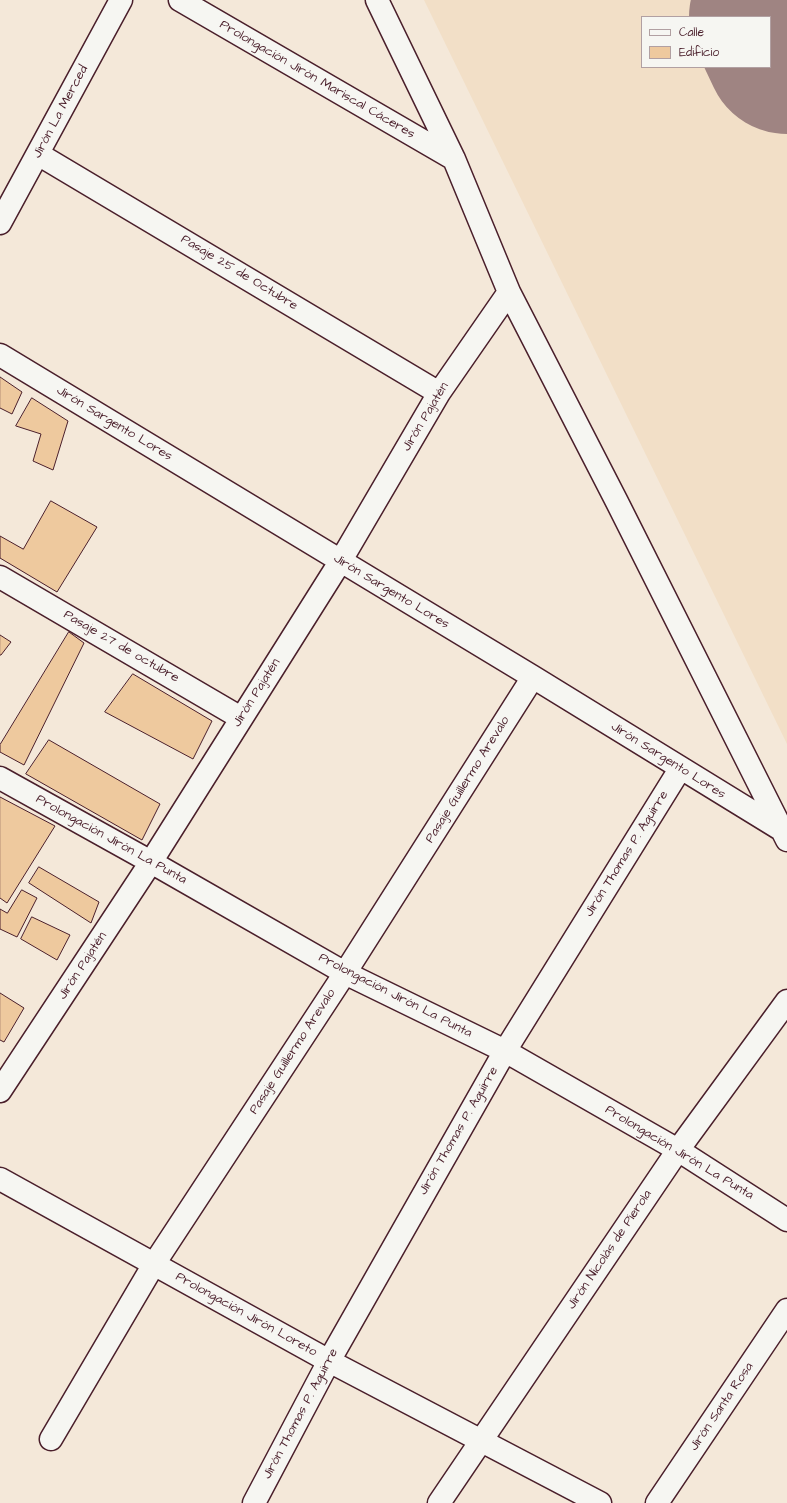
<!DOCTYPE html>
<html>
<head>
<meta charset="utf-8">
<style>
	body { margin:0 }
	#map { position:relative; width:787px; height:1503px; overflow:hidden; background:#f4e8d9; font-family:"Architects Daughter",sans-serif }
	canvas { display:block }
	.legend { position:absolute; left:641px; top:16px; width:130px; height:52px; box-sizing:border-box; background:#f6f6f2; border:1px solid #b1a0a2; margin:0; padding:5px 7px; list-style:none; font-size:12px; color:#4a1f2b }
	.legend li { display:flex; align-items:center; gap:8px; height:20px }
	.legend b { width:20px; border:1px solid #b1a0a2 }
</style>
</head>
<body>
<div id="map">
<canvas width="787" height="1503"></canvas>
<ul class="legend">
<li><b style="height:5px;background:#f6f6f2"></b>Calle</li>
<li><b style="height:11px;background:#eec99e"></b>Edificio</li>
</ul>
</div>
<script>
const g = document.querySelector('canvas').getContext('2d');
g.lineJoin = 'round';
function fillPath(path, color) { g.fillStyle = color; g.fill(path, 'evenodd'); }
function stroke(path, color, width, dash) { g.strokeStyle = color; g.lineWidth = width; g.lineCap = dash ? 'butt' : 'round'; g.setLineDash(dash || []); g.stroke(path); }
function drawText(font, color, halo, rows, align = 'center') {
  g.font = font + ' "Architects Daughter",sans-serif'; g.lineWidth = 3; g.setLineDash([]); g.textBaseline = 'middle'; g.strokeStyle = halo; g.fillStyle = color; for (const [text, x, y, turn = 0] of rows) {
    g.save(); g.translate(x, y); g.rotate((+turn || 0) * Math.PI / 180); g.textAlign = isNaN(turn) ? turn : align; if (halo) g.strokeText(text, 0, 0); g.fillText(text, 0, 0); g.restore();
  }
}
fillPath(new Path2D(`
	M 424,0 L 787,0 L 787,744 ZM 642,17 L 770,17 L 770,67 L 642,67 Z`), '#f2dfc7');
stroke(new Path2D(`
	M 770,17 L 787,53`), '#9f8482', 162);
const building = new Path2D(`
	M 0,377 L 22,392 L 12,414 L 0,408 Z
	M 32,398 L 68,421 L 53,470 L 33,461 L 41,434 L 16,426 Z
	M 51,501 L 97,527 L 57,592 L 0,558 L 0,536 L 23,549 Z
	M 69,632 L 84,643 L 24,765 L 0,752 L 0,745 Z
	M 0,635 L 11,642 L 1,655 L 0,655 Z
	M 133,674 L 212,721 L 193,759 L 105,712 Z
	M 49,740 L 160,804 L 142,840 L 26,774 Z
	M 0,797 L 55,826 L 7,903 L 0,898 Z
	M 39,867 L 99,902 L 91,923 L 29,883 Z
	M 22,890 L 37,898 L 17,937 L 0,929 L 0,909 L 7,913 Z
	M 32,917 L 70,935 L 57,960 L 21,939 Z
	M 0,993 L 24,1008 L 4,1042 L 0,1040 Z`);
fillPath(building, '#eec99e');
stroke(building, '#4a1f2b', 1);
const street = new Path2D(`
	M 180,0 L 454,159
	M 377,0 L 454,159 L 509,292 L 617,502 L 787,840
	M 38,154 L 439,393
	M 0,223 L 121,0
	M 0,355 L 533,677 L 782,830
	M 0,577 L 241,718
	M 0,778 L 151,862 L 345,973 L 505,1051 L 678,1150 L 787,1220
	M 0,1091 L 151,862 L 340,562 L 439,393 L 509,292
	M 0,1179 L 329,1361 L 600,1503
	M 51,1439 L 154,1264 L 345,973 L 533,677
	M 254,1503 L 329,1361 L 505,1051 L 680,769
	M 439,1503 L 678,1150 L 787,1001
	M 657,1503 L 787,1310`);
stroke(street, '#4a1f2b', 25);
stroke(street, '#f6f6f2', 22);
drawText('13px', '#4a1f2b', '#f6f6f2', [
	["Prolongación Jirón Mariscal Cáceres",317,80,30],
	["Jirón La Merced",61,112,-62],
	["Pasaje 25 de Octubre",239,273,31],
	["Jirón Pajatén",426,417,-59],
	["Jirón Sargento Lores",114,424,31],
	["Jirón Sargento Lores",391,592,31],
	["Pasaje 27 de octubre",121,647,30],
	["Jirón Pajatén",257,693,-58],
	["Jirón Sargento Lores",668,761,32],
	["Pasaje Guillermo Arevalo",468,780,-58],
	["Prolongación Jirón La Punta",111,840,29],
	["Jirón Thomas P. Aguirre",627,854,-58],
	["Jirón Pajatén",83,966,-57],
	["Prolongación Jirón La Punta",395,996,27],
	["Pasaje Guillermo Arevalo",293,1052,-57],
	["Jirón Thomas P. Aguirre",459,1131,-60],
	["Prolongación Jirón La Punta",679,1153,31],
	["Jirón Nicolás de Pierola",610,1250,-56],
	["Prolongación Jirón Loreto",246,1315,29],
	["Jirón Santa Rosa",722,1407,-56],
	["Jirón Thomas P. Aguirre",301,1414,-62]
]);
</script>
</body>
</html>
